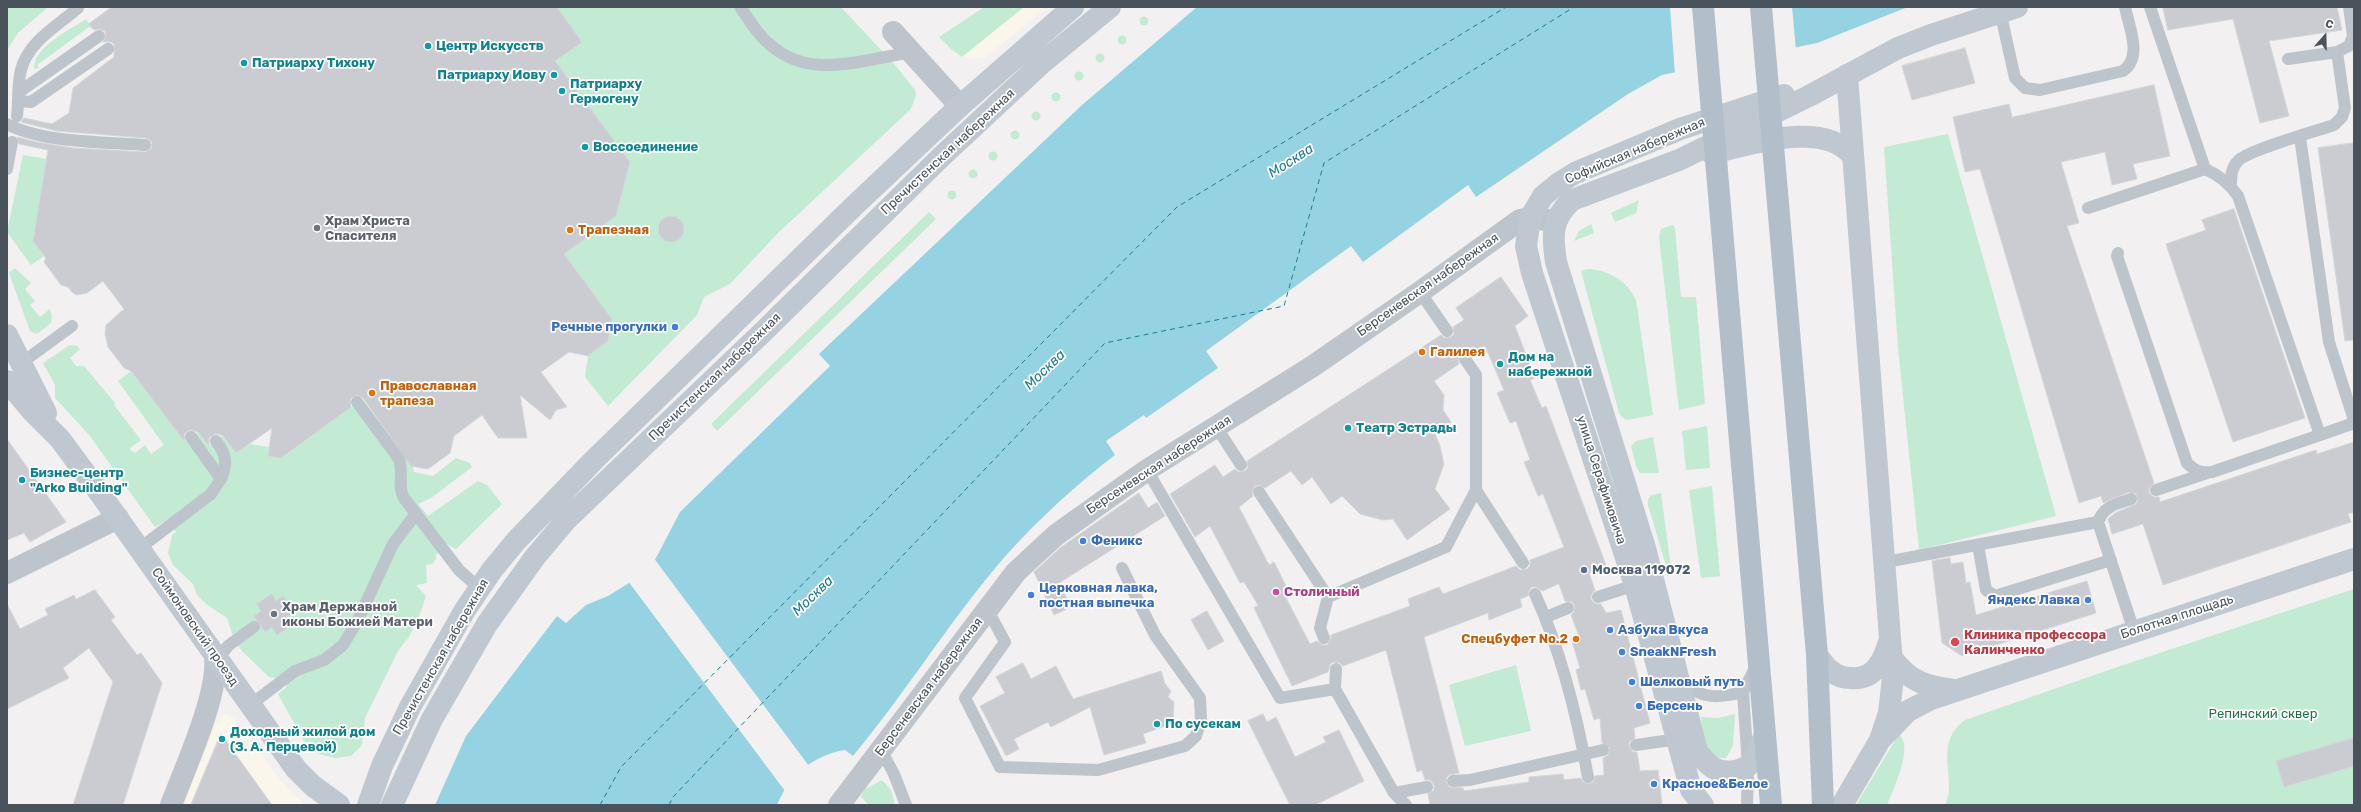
<!DOCTYPE html>
<html>
<head>
<meta charset="utf-8">
<style>
	body { margin:0 }
	#map { position:relative; width:2361px; height:812px; overflow:hidden; background:#f2f0f0; font-family:Rubik,sans-serif }
	canvas { display:block }
	.frame { position:absolute; inset:0; border:8px solid #4a535b; pointer-events:none }
	.north { position:absolute; left:2305px; top:16px; width:40px; height:40px; -webkit-text-stroke:3px #fff; paint-order:stroke; rotate:20deg; font-size:11px; font-weight:700; line-height:16px; text-align:center; color:#4a535b }
	.north::after { content:''; display:block; margin:auto; width:14px; height:18px; background:#4a535b; clip-path:polygon(50% 0,100% 100%,50% 72%,0 100%) }
</style>
</head>
<body>
<div id="map">
<canvas width="2361" height="812"></canvas>
<div class="frame"></div>
<div class="north">С</div>
</div>
<script>
const g = document.querySelector('canvas').getContext('2d');
g.lineJoin = 'round';
function fillPath(path, color) { g.fillStyle = color; g.fill(path, 'evenodd'); }
function stroke(path, color, width, dash) { g.strokeStyle = color; g.lineWidth = width; g.lineCap = dash ? 'butt' : 'round'; g.setLineDash(dash || []); g.stroke(path); }
function drawText(font, color, halo, rows, align = 'center') {
  g.font = font + ' Rubik,sans-serif'; g.lineWidth = 3.5; g.setLineDash([]); g.textBaseline = 'middle'; g.strokeStyle = halo; g.fillStyle = color; for (const [text, x, y, turn = 0] of rows) {
    g.save(); g.translate(x, y); g.rotate((+turn || 0) * Math.PI / 180); g.textAlign = isNaN(turn) ? turn : align; if (halo) g.strokeText(text, 0, 0); g.fillText(text, 0, 0); g.restore();
  }
}
fillPath(new Path2D(`
	M 984,7 L 1047,7 L 986,57 L 975,59 L 962,57 L 952,50 L 939,37 Z
	M 223,715 L 229,715 L 234,719 L 286,787 L 306,805 L 184,805 L 216,723 Z`), '#faf6eb');
fillPath(new Path2D(`
	M 7,7 L 48,7 L 18,33 L 7,50 Z
	M 559,7 L 841,7 L 896,66 L 915,90 L 916,95 L 911,109 L 778,233 L 730,284 L 704,297 L 697,315 L 608,406 L 585,377 L 588,356 L 608,341 L 612,319 L 564,254 L 616,216 L 630,162 L 555,61 L 582,41 L 558,9 Z
	M 984,7 L 1024,7 L 962,57 L 952,50 L 939,37 Z
	M1139.5 21a4.5 4.5 0 1 1 9 0a4.5 4.5 0 1 1-9 0Z
	M 86,19 L 93,29 L 89,27 L 37,65 L 39,68 L 34,69 C 33,47 70,30 86,19 Z
	M1117.5 40a4.5 4.5 0 1 1 9 0a4.5 4.5 0 1 1-9 0Z
	M1095.5 58a4.5 4.5 0 1 1 9 0a4.5 4.5 0 1 1-9 0Z
	M1074.5 76a4.5 4.5 0 1 1 9 0a4.5 4.5 0 1 1-9 0Z
	M1051.5 97a4.5 4.5 0 1 1 9 0a4.5 4.5 0 1 1-9 0Z
	M1031.5 116a4.5 4.5 0 1 1 9 0a4.5 4.5 0 1 1-9 0Z
	M1010.5 135a4.5 4.5 0 1 1 9 0a4.5 4.5 0 1 1-9 0Z
	M 1948,134 L 2056,516 L 1919,550 L 1898,348 L 1884,147 Z
	M988.5 156a4.5 4.5 0 1 1 9 0a4.5 4.5 0 1 1-9 0Z
	M 23,155 L 47,159 L 33,241 L 44,256 L 31,265 L 7,232 Z
	M968.5 174a4.5 4.5 0 1 1 9 0a4.5 4.5 0 1 1-9 0Z
	M947.5 195a4.5 4.5 0 1 1 9 0a4.5 4.5 0 1 1-9 0Z
	M 1639,200 L 1636,213 L 1615,222 L 1611,213 Z
	M 929,212 L 936,219 L 717,431 L 711,424 Z
	M 1591,224 L 1594,233 L 1574,241 L 1579,231 Z
	M 1673,225 L 1675,228 L 1681,297 L 1696,297 L 1705,404 L 1679,410 L 1659,237 L 1661,229 Z
	M 15,268 L 31,283 L 25,289 L 35,301 L 30,305 L 40,317 L 50,309 L 52,317 L 51,323 L 37,334 L 30,331 L 9,273 Z
	M 1588,269 C 1609,270 1627,281 1636,300 L 1653,415 L 1627,420 L 1623,418 L 1619,413 L 1581,271 Z
	M 70,345 L 77,346 L 80,349 L 70,358 L 76,366 L 84,366 L 115,403 L 114,405 L 141,440 L 129,449 L 135,453 L 145,445 L 151,454 L 164,445 L 118,381 L 131,371 L 185,442 L 198,432 L 209,446 L 223,436 L 236,453 L 250,444 L 269,447 L 268,456 L 281,458 L 362,399 L 413,466 L 414,472 L 433,476 L 456,458 L 470,463 L 472,467 L 431,498 L 418,504 L 428,516 L 478,481 L 487,485 L 502,504 L 456,549 L 447,544 L 436,555 L 436,559 L 432,564 L 426,565 L 427,583 L 416,585 L 426,596 L 420,614 L 409,637 L 398,651 L 365,718 L 362,745 L 351,756 L 335,758 L 319,754 L 304,741 L 278,694 L 287,687 L 281,679 L 269,677 L 243,652 L 235,642 L 227,618 L 206,604 L 197,595 L 193,584 L 173,565 L 168,553 L 172,535 L 176,532 L 167,520 L 155,527 L 90,436 L 55,398 L 55,385 L 43,363 Z
	M 1707,426 L 1710,468 L 1686,470 L 1682,431 Z
	M 1653,437 L 1659,473 L 1640,473 L 1636,466 L 1631,446 L 1636,441 Z
	M 1712,486 L 1720,576 L 1701,578 L 1689,490 Z
	M 1661,493 L 1671,568 L 1667,569 L 1648,505 L 1648,499 L 1652,495 Z
	M 2354,589 L 2354,805 L 1945,805 C 1959,780 1931,745 1965,720 L 2126,664 Z
	M 1516,665 L 1531,731 L 1465,746 L 1449,685 Z
	M 1735,714 L 1733,746 L 1726,758 C 1705,762 1703,732 1701,717 L 1718,718 Z
	M 1899,734 C 1914,747 1893,790 1887,805 L 1856,805 Z
	M 882,780 L 891,790 L 895,805 L 869,805 L 861,797 L 864,790 Z`), '#c3ead2');
fillPath(new Path2D(`
	M 1197,7 L 1908,7 L 1817,43 L 1662,75 L 1628,94 L 1476,197 L 1468,185 L 1363,262 L 1351,246 L 1206,351 L 1218,368 L 1146,418 L 1144,415 L 1106,441 L 1115,455 C 1077,484 1042,516 1010,551 C 953,615 908,690 853,756 L 845,750 C 813,755 789,776 777,805 L 435,805 L 466,736 L 557,616 L 566,623 L 586,605 L 608,596 L 629,583 L 656,558 L 680,512 L 830,366 L 819,354 L 1082,105 Z`), '#95d3e2');
fillPath(new Path2D(`
	M 1670,7 L 1792,7 L 1796,50 L 1675,75 Z
	M 653,557 L 809,766 L 785,791 L 628,581 Z`), '#f2f0f0');
stroke(new Path2D(`
	M 600,805 L 621,767 L 1177,207 L 1506,7
	M 669,805 L 673,797 L 1105,343 L 1284,306 L 1324,163 L 1574,7`), '#1c7c94', 1, [5, 4]);
const building = new Path2D(`
	M 112,7 L 557,7 L 582,42 L 555,61 L 630,162 L 616,216 L 564,254 L 612,319 L 608,341 L 588,356 L 569,352 L 541,372 L 567,407 L 556,410 L 550,420 L 520,395 L 527,438 L 498,438 L 482,415 L 454,436 L 450,453 L 428,469 L 411,466 L 363,398 L 357,395 L 350,399 L 351,407 L 281,458 L 268,456 L 272,428 L 236,453 L 223,436 L 219,434 L 215,434 L 209,438 L 209,446 L 198,432 L 190,430 L 184,434 L 185,442 L 131,371 L 124,368 L 108,347 L 105,334 L 106,325 L 124,309 L 103,281 L 87,293 L 77,295 L 73,293 L 68,287 L 61,285 L 44,262 L 46,258 L 33,241 L 48,150 L 19,144 L 17,137 L 36,142 L 73,148 L 145,152 L 151,149 L 152,142 L 146,138 L 57,131 L 21,122 L 24,118 L 52,124 L 69,113 L 73,88 L 114,57 L 114,44 L 111,42 L 103,42 L 106,36 L 105,31 L 99,29 L 94,30 L 89,24 Z
	M 2163,7 L 2337,7 L 2342,30 L 2269,41 L 2289,116 L 2260,123 L 2233,19 L 2168,30 Z
	M 1965,48 L 1975,83 L 1912,100 L 1902,66 Z
	M 2154,85 L 2170,156 L 2133,164 L 2137,179 L 2112,185 L 2105,152 L 2061,162 L 2079,223 L 2067,226 L 2154,483 L 2149,488 L 2149,493 L 2154,497 L 2159,497 L 2160,502 L 2316,450 L 2317,454 L 2354,442 L 2354,512 L 2348,514 L 2351,522 L 2163,585 L 2143,524 L 2112,534 L 2108,519 L 2115,513 L 2136,504 L 2138,500 L 2136,494 L 2129,492 L 2103,503 L 2101,496 L 2079,503 L 1980,169 L 1965,172 L 1953,117 L 2009,104 L 2012,117 Z
	M 2354,143 L 2354,340 L 2345,341 L 2318,148 Z
	M 2234,209 L 2305,418 L 2233,442 L 2166,244 L 2206,230 L 2202,220 Z
	M658 229a13 13 0 1 1 26 0a13 13 0 1 1-26 0Z
	M 1501,277 L 1528,316 L 1515,326 L 1535,378 L 1530,380 L 1542,408 L 1546,406 L 1606,565 L 1589,573 L 1595,590 L 1591,595 L 1591,600 L 1596,604 L 1601,604 L 1606,613 L 1621,610 L 1650,723 L 1634,728 L 1635,738 L 1629,742 L 1629,746 L 1633,752 L 1637,752 L 1640,771 L 1658,770 L 1662,805 L 1430,805 L 1428,794 L 1434,790 L 1434,785 L 1430,780 L 1425,780 L 1422,770 L 1417,772 L 1386,650 L 1343,666 L 1340,663 L 1333,662 L 1330,665 L 1328,672 L 1292,686 L 1254,608 L 1258,605 L 1244,582 L 1240,583 L 1210,526 L 1195,537 L 1170,494 L 1215,465 L 1223,477 L 1235,469 L 1238,472 L 1245,471 L 1248,468 L 1247,461 L 1441,335 L 1444,338 L 1451,337 L 1454,334 L 1453,327 L 1464,320 L 1456,308 ZM 1485,346 L 1504,390 L 1497,393 L 1510,423 L 1516,421 L 1530,460 L 1524,462 L 1538,496 L 1543,494 L 1564,547 L 1530,560 L 1530,566 L 1527,569 L 1520,570 L 1516,566 L 1443,594 L 1439,587 L 1408,599 L 1410,606 L 1331,635 L 1331,639 L 1327,645 L 1323,645 L 1317,641 L 1310,644 L 1285,596 L 1290,594 L 1274,562 L 1269,565 L 1239,507 L 1253,496 L 1252,492 L 1255,486 L 1259,485 L 1265,488 L 1291,471 L 1302,485 L 1312,477 L 1331,504 L 1342,496 L 1360,514 L 1383,520 L 1393,519 L 1407,540 L 1450,509 L 1435,489 L 1444,464 L 1440,446 L 1435,434 L 1451,422 L 1443,410 L 1444,395 L 1434,381 L 1459,364 L 1458,359 L 1460,353 L 1465,352 L 1471,355 ZM 1559,584 L 1565,601 L 1572,602 L 1575,606 L 1574,612 L 1571,615 L 1579,636 L 1571,638 L 1580,668 L 1576,670 L 1581,690 L 1585,689 L 1594,720 L 1600,718 L 1602,743 L 1610,748 L 1608,755 L 1603,758 L 1604,775 L 1595,776 L 1593,782 L 1589,784 L 1583,782 L 1581,778 L 1564,780 L 1563,774 L 1529,777 L 1529,782 L 1464,791 L 1463,788 L 1449,787 L 1446,782 L 1447,777 L 1449,775 L 1459,773 L 1424,637 L 1488,613 L 1489,620 L 1522,607 L 1520,599 L 1528,596 L 1529,590 L 1532,587 L 1536,587 L 1542,591 Z
	M 7,439 L 66,522 L 30,542 L 24,533 L 7,540 Z
	M 1139,493 L 1148,508 L 1157,502 L 1165,516 L 1059,583 L 1071,607 L 1054,615 L 1034,572 L 1060,548 Z
	M 1950,558 L 1951,564 L 1963,562 L 1966,583 L 1970,582 L 1976,615 L 2087,581 L 2096,613 L 1962,656 L 1942,643 L 1932,561 Z
	M 95,590 L 115,617 L 111,620 L 137,655 L 141,653 L 162,683 L 123,805 L 73,805 L 113,682 L 89,648 L 63,668 L 69,678 L 7,709 L 7,604 L 20,629 L 48,615 L 45,609 L 74,595 L 76,599 Z
	M 272,594 L 276,601 L 283,596 L 294,612 L 287,617 L 292,625 L 277,635 L 272,627 L 265,632 L 254,616 L 261,611 L 257,604 Z
	M 1207,611 L 1224,641 L 1208,650 L 1191,620 Z
	M 1023,663 L 1031,679 L 1056,666 L 1073,699 L 1161,671 L 1165,684 L 1171,691 L 1168,697 L 1174,702 L 1173,723 L 1143,734 L 1146,743 L 1104,755 L 1090,707 L 1051,727 L 1048,722 L 1014,739 L 1019,749 L 1006,756 L 980,706 L 1005,693 L 996,677 Z
	M 1263,714 L 1267,722 L 1276,717 L 1295,757 L 1326,742 L 1323,737 L 1339,730 L 1364,781 L 1315,805 L 1290,805 L 1248,721 Z
	M 221,734 L 272,805 L 191,805 Z
	M 2354,738 L 2354,766 L 2284,787 L 2276,761 Z`);
fillPath(building, '#cbccd1');
stroke(building, '#d4d6da', 1);
stroke(new Path2D(`
	M 740,7 C 750,21 759,37 773,47 C 803,72 840,66 875,59 C 887,56 898,56 910,51
	M 2150,7 L 2205,169
	M 2000,11 L 2015,78 L 2025,88 L 2040,90 L 2123,71 C 2143,57 2129,27 2125,7
	M 2288,59 L 2337,52
	M 19,92 L 99,36
	M 19,101 L 31,102 L 108,49
	M 17,116 C 19,101 17,84 21,70 C 28,42 57,26 78,8
	M 7,124 C 42,143 105,142 145,145
	M 2300,137 L 2329,342 L 2354,420
	M 7,169 L 12,142
	M 2231,186 C 2231,176 2231,167 2239,160 C 2250,150 2316,131 2334,125 L 2342,117 L 2345,108 L 2337,52 L 2349,46 L 2353,36 L 2349,7
	M 2088,208 L 2205,169 C 2219,175 2229,183 2238,196 L 2320,435 L 2212,472 C 2200,473 2195,471 2187,463 L 2117,256 L 2118,253
	M 1420,292 L 1447,331
	M 1465,359 L 1476,375 L 1476,490 L 1523,563
	M 20,364 L 72,326
	M 357,402 L 399,459 C 404,473 397,486 404,498 L 459,570 L 479,588
	M 1217,428 L 1241,465
	M 2320,435 L 2354,423
	M 216,441 C 226,454 228,463 221,479
	M 1147,470 L 1280,698 L 1335,689
	M 2156,490 L 2207,473
	M 1259,492 L 1328,597
	M 2131,499 C 2116,504 2104,506 2098,522 L 2134,631
	M 1978,545 L 1986,590 L 1995,596 L 2111,560
	M 140,548 L 211,494 L 221,479 L 191,437
	M 1886,562 L 2098,522
	M 1535,594 C 1561,651 1577,715 1588,777
	M 1598,597 L 1635,585
	M 985,613 L 992,618 L 1005,642 L 965,698 L 1000,767 L 1098,770 L 1185,746 L 1196,736 L 1201,720 L 1200,698 L 1155,635 L 1122,568
	M 1546,617 L 1568,608
	M 1324,638 L 1320,628 L 1328,597 L 1446,547 L 1476,490
	M 217,659 L 229,645 L 254,627
	M 1336,669 L 1335,689 L 1394,793 L 1406,805
	M 1682,681 C 1701,700 1719,698 1743,692
	M 250,705 L 295,671 L 324,660 L 343,645 L 357,622 L 393,544 L 415,515
	M 1636,745 L 1678,739
	M 881,750 L 894,774 L 906,805
	M 1453,781 L 1470,780 L 1603,750
	M 1394,793 L 1427,787
	M 1747,805 L 1748,766 L 1743,692 L 1755,668`), '#bdc4cb', 12);
stroke(new Path2D(`
	M 893,32 L 960,106
	M 7,573 L 118,518
	M 171,805 C 185,768 219,694 215,657
	M 839,805 L 1016,572 L 1056,535 L 1147,470 L 1313,366 L 1420,292 L 1520,220 L 1530,218 L 1555,221`), '#bdc4cb', 22);
stroke(new Path2D(`
	M 1711,153 C 1750,145 1821,120 1851,154
	M 7,335 L 46,413
	M 7,381 L 32,411 L 60,439 L 94,485 L 296,769 L 313,786 L 339,805
	M 1817,655 C 1821,660 1825,667 1831,671 C 1837,676 1843,678 1851,678 C 1874,680 1883,662 1889,642
	M 1892,658 C 1910,682 1925,686 1954,690
	M 1765,735 C 1760,745 1757,757 1749,765 C 1745,768 1739,770 1735,771 C 1716,774 1708,766 1697,751 L 1645,548 L 1556,262 C 1552,235 1551,219 1572,200 L 1679,160 L 1809,96 L 1898,48 L 1931,35 L 2017,7
	M 1884,736 L 1908,711 L 1931,699 L 2354,559
	M 368,805 L 382,766 L 410,707 L 465,610 L 492,570 L 516,541 L 594,460 L 854,206 L 960,106 L 1073,7
	M 392,805 L 432,719 L 487,624 L 535,557 L 567,519 L 765,330 L 941,157 L 1042,63 L 1110,7
	M 1703,805 L 1691,790 L 1635,585 L 1532,273 L 1526,246 L 1530,218 L 1543,196 L 1559,183 L 1575,173 L 1680,129 L 1784,95
	M 1842,805 L 1880,740 L 1889,713 L 1893,677 L 1847,75`), '#bfc8d1', 22);
stroke(new Path2D(`
	M 1703,7 L 1771,805
	M 1761,7 L 1817,655 L 1823,805`), '#b2bfcb', 22);
for (const [x, y, r, color] of [
	[428,46,4,"#0f9aa8"],
	[244,63,4,"#0f9aa8"],
	[554,75,4,"#0f9aa8"],
	[562,91,4,"#0f9aa8"],
	[585,147,4,"#0f9aa8"],
	[317,228,4,"#6b7280"],
	[570,230,4,"#e8710a"],
	[675,327,4,"#3f7fe0"],
	[1422,352,4,"#e8710a"],
	[1500,364,4,"#0f9aa8"],
	[372,393,4,"#e8710a"],
	[1348,428,4,"#0f9aa8"],
	[22,480,4,"#0f9aa8"],
	[1083,541,4,"#3f7fe0"],
	[1584,570,4,"#5c6f8a"],
	[1276,592,4,"#d1479c"],
	[1031,595,4,"#3f7fe0"],
	[2088,600,4,"#3f7fe0"],
	[274,614,4,"#6b7280"],
	[1610,630,4,"#3f7fe0"],
	[1576,639,4,"#e8710a"],
	[1955,642,5,"#e0444e"],
	[1622,652,4,"#3f7fe0"],
	[1632,682,4,"#3f7fe0"],
	[1639,706,4,"#3f7fe0"],
	[1157,724,4,"#0f9aa8"],
	[222,739,4,"#0f9aa8"],
	[1654,784,4,"#3f7fe0"]
]) { const dot = new Path2D(); dot.arc(x, y, r, 0, 2 * Math.PI); g.fillStyle = color; g.fill(dot); stroke(dot, '#fff', 1.5); }
drawText('bold 13px', '#0d838f', '#fff', [
	["Центр Искусств",436,46],
	["Патриарху Тихону",252,63],
	["Патриарху Иову",546,75,"right"],
	["Патриарху",570,84],
	["Гермогену",570,99],
	["Воссоединение",593,147],
	["Дом на",1508,357],
	["набережной",1508,372],
	["Театр Эстрады",1356,428],
	["Бизнес-центр",30,473],
	["\"Arko Building\"",30,488],
	["По сусекам",1165,724],
	["Доходный жилой дом",230,732],
	["(З. А. Перцевой)",230,747]
], 'left');
drawText('13px', '#4a535b', '#fff', [
	["Софийская набережная",1635,151,-23],
	["Пречистенская набережная",948,152,-43],
	["Берсеневская набережная",1428,285,-35],
	["Пречистенская набережная",715,377,-44],
	["Берсеневская набережная",1159,465,-33],
	["улица Серафимовича",1601,480,72],
	["Болотная площадь",2177,617,-18],
	["Соймоновский проезд",195,627,55],
	["Пречистенская набережная",441,657,-60],
	["Берсеневская набережная",929,687,-53]
]);
drawText('bold 13px', '#5b616d', '#fff', [
	["Храм Христа",325,221],
	["Спасителя",325,236],
	["Храм Державной",282,607],
	["иконы Божией Матери",282,622]
], 'left');
drawText('bold 13px', '#c56008', '#fff', [
	["Трапезная",578,230],
	["Галилея",1430,352],
	["Православная",380,386],
	["трапеза",380,401],
	["Спецбуфет No.2",1568,639,"right"]
], 'left');
drawText('bold 13px', '#366cbe', '#fff', [
	["Речные прогулки",667,327,"right"],
	["Феникс",1091,541],
	["Церковная лавка,",1039,588],
	["постная выпечка",1039,603],
	["Яндекс Лавка",2080,600,"right"],
	["Азбука Вкуса",1618,630],
	["SneakNFresh",1630,652],
	["Шелковый путь",1640,682],
	["Берсень",1647,706],
	["Красное&Белое",1662,784]
], 'left');
drawText('bold 13px', '#4e5e75', '#fff', [
	["Москва 119072",1592,570]
], 'left');
drawText('bold 13px', '#b23c85', '#fff', [
	["Столичный",1284,592]
], 'left');
drawText('bold 13px', '#be3a42', '#fff', [
	["Клиника профессора",1964,635],
	["Калинченко",1964,650]
], 'left');
drawText('13px', '#22744a', '#fff', [
	["Репинский сквер",2263,714]
]);
drawText('italic 14px', '#1c7c94', '#fff', [
	["Москва",1291,161,-33],
	["Москва",1045,370,-44],
	["Москва",813,596,-44]
]);
</script>
</body>
</html>
